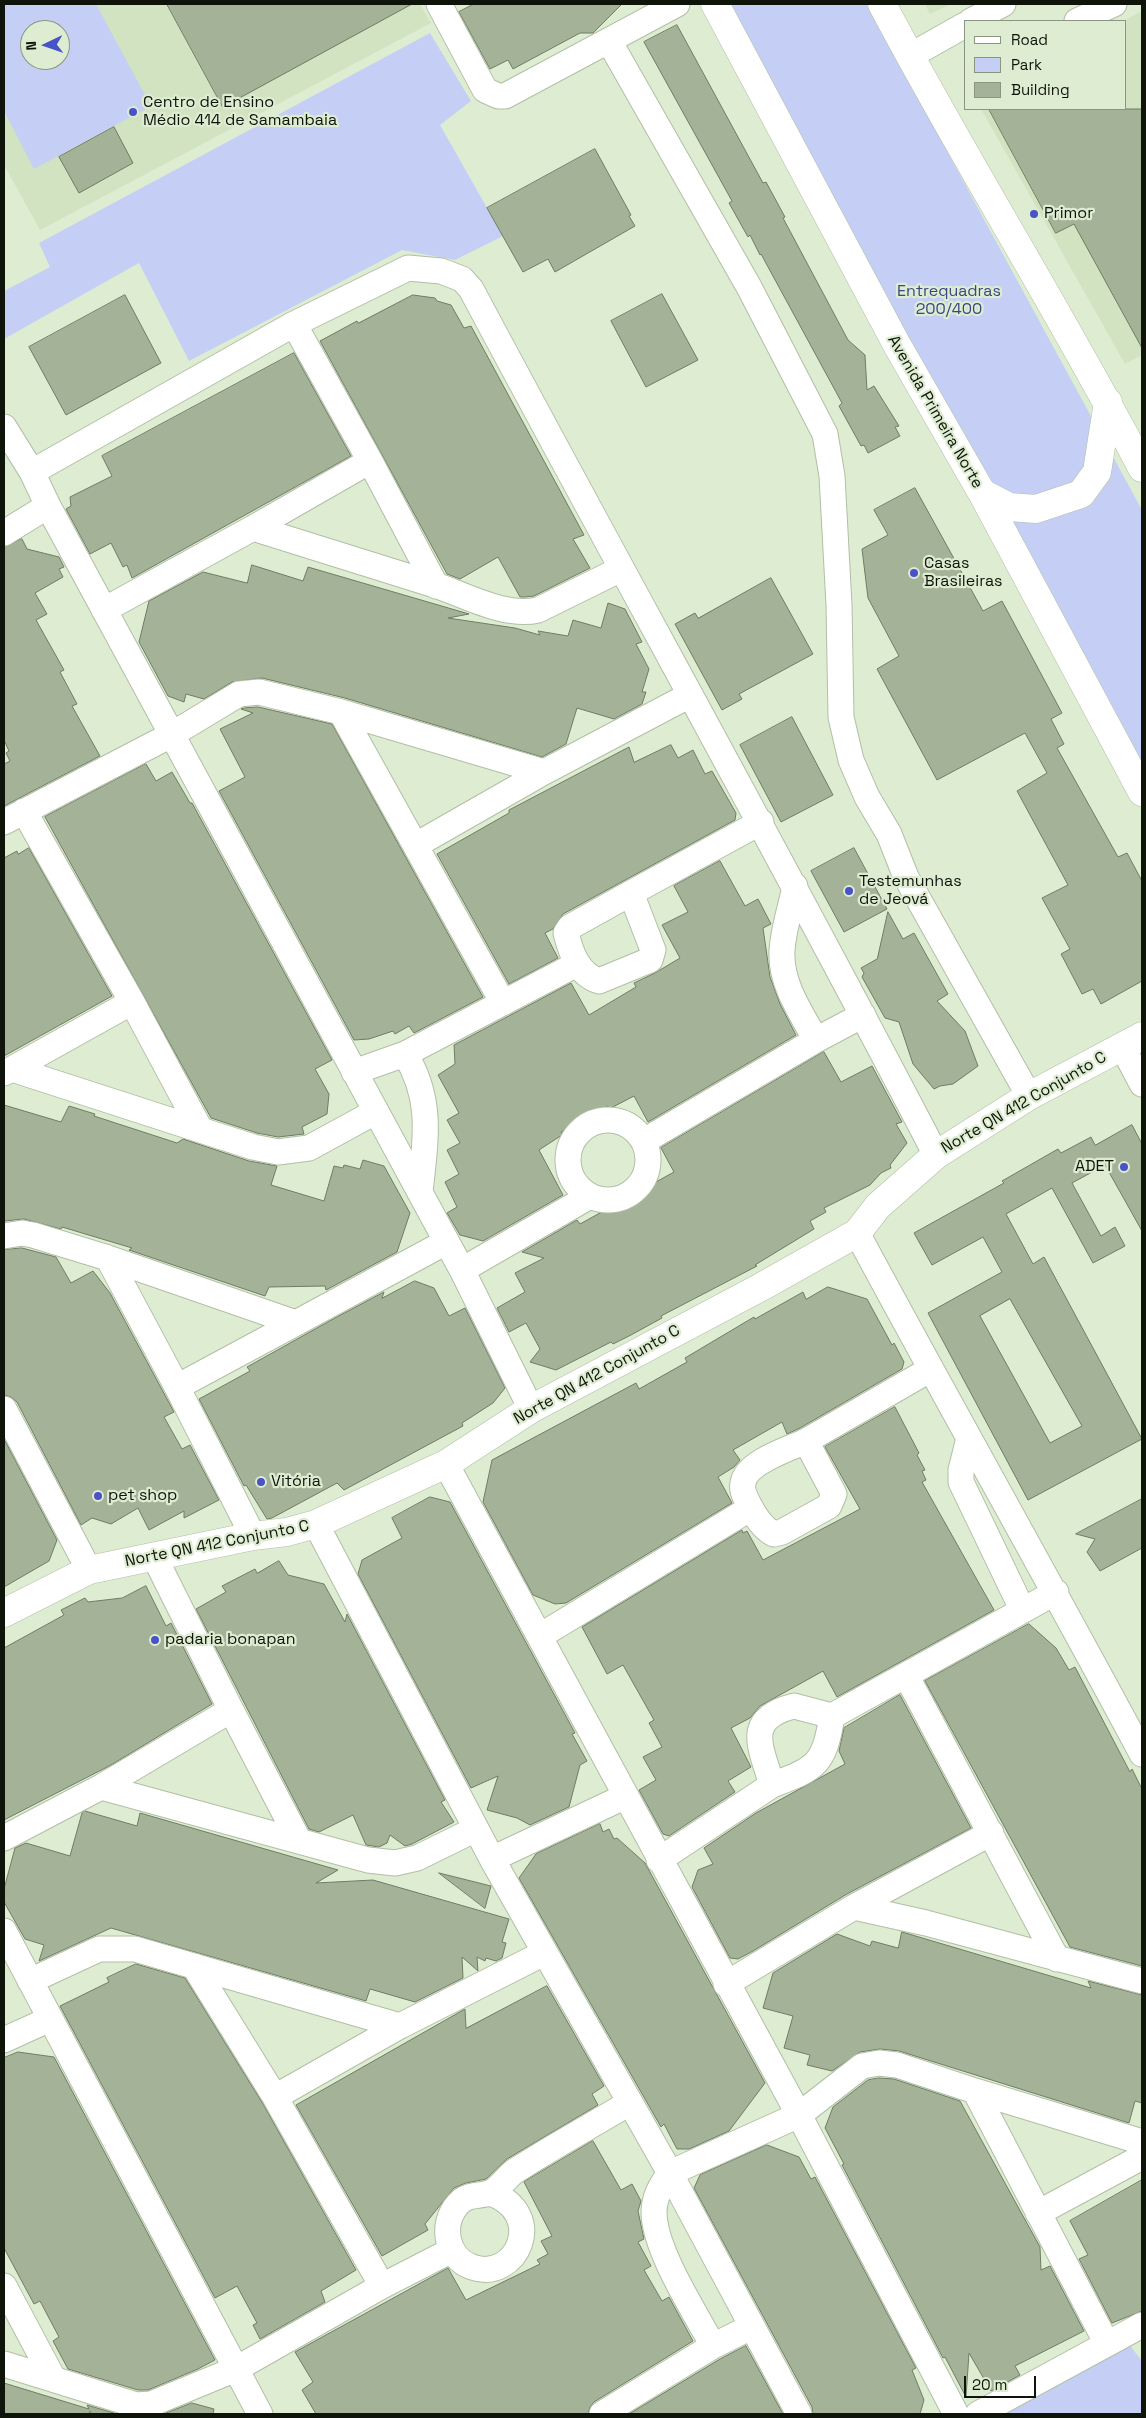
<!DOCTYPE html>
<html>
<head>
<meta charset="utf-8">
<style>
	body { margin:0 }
	#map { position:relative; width:1146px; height:2418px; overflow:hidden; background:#deedd2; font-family:"Space Grotesk",sans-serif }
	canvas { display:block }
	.frame { position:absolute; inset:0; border:5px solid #0f140b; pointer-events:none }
	.legend { position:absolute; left:964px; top:20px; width:162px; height:90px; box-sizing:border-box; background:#deedd2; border:1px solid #8b9682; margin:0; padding:6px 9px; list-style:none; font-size:15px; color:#0f140b }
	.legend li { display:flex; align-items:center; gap:10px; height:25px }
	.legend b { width:25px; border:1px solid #8b9682 }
	.north { position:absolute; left:20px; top:20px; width:50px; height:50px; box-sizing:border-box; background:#deedd2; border:1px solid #8b9682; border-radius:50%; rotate:267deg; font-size:14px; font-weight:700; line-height:20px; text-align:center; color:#0f140b }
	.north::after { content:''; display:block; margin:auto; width:18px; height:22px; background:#4853c8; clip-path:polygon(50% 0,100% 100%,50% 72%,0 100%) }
	.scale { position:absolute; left:964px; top:2376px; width:72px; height:22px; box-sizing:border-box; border:2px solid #0f140b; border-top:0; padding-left:6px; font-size:15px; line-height:18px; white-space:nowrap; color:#0f140b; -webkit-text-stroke:4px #deedd2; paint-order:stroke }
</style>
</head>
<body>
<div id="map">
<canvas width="1146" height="2418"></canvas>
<div class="frame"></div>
<ul class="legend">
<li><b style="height:6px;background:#fff"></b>Road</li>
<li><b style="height:14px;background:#c5cff5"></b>Park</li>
<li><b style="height:14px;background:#a4b298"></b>Building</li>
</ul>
<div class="north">N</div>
<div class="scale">20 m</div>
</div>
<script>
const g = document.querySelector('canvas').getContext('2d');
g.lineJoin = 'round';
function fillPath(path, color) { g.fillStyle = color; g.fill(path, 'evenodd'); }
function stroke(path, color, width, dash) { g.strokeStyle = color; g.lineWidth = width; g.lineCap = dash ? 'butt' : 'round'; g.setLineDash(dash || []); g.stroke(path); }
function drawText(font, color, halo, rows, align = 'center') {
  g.font = font + ' "Space Grotesk",sans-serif'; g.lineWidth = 4.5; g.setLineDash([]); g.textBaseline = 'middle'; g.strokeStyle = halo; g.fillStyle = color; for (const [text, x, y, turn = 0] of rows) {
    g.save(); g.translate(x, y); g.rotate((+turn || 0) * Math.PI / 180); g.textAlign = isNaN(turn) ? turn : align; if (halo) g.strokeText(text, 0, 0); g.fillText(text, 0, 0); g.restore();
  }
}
fillPath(new Path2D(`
	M 4,4 L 420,4 L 431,23 L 40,230 L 4,165 ZM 30,30 L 60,30 L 60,60 L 30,60 Z
	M 925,4 L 951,4 L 930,14 Z
	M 1142,11 L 1142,355 L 1125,364 L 981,109 L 1125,109 L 1123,21 Z`), '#d1e3c1');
fillPath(new Path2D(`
	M 4,4 L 96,4 L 151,106 L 34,169 L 4,111 ZM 30,30 L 60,30 L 60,60 L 30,60 Z
	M 708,4 L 867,4 L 1142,510 L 1142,799 Z
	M 430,33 L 471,101 L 440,125 L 503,236 L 455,260 L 402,250 L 189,361 L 139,263 L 4,339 L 4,291 L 50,267 L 39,243 Z
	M 1124,2338 L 1142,2361 L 1142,2414 L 987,2414 Z`), '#c5cff5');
const building = new Path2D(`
	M 167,4 L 412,4 L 223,107 Z
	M 474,4 L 622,4 L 593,33 L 580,33 L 513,69 L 508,60 L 490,69 L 459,12 Z
	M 677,25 L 763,183 L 766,182 L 785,217 L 783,218 L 848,340 L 865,355 L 867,390 L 874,386 L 899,426 L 895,427 L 900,436 L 868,453 L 864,445 L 861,446 L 839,406 L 842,403 L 761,254 L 760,255 L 750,235 L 748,237 L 729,203 L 732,201 L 644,42 Z
	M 989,109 L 1142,109 L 1142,348 L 1074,224 L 1056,233 Z
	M 114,127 L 133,163 L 79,193 L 59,157 Z
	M 595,149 L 631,215 L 629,216 L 635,226 L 555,272 L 548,259 L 523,272 L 487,208 Z
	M 662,294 L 698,360 L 646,387 L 611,321 Z
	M 125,295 L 161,363 L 66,415 L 29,347 Z
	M 413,295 L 435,298 L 437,301 L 451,305 L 464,328 L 471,326 L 584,535 L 573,539 L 590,568 L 534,596 L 525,597 L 520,597 L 498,557 L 460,579 L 447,574 L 320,341 L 357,321 L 358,323 Z
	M 294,353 L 351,456 L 132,578 L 127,565 L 123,567 L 111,543 L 90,554 L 66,509 L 71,506 L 70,497 L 112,476 L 102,456 Z
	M 915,488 L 983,611 L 1002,601 L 1062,713 L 1051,719 L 1064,744 L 1057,748 L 1118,857 L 1127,853 L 1142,881 L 1142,981 L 1101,1004 L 1093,989 L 1082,994 L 1061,954 L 1070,949 L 1042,898 L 1068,885 L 1017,791 L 1047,773 L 1025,733 L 937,780 L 877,669 L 899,656 L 868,598 L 862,549 L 888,535 L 874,510 Z
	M 22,539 L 27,549 L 59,557 L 64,567 L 59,569 L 63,577 L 35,593 L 47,614 L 36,620 L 64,670 L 60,672 L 77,704 L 72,706 L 100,756 L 4,806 L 4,764 L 10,761 L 6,753 L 9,751 L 4,740 L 4,547 Z
	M 252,565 L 303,581 L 308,567 L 469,614 L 448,618 L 515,628 L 540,635 L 538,631 L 568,636 L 573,620 L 601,628 L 608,603 L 625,609 L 642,642 L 636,644 L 649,669 L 642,692 L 646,692 L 642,704 L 614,719 L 577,708 L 566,744 L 542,757 L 345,698 L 262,678 L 232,682 L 204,699 L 186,694 L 184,702 L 168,696 L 139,642 L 149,601 L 203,572 L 247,583 Z
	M 771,578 L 813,654 L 739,694 L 742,699 L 722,710 L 675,624 L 695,613 L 698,618 Z
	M 258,707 L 332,724 L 483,997 L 414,1033 L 409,1026 L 395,1034 L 393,1031 L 369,1039 L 354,1040 L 219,791 L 245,777 L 220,729 L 253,713 L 241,709 L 244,708 Z
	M 792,717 L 833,795 L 781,822 L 740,745 Z
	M 671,745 L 678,758 L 693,750 L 705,774 L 712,771 L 736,813 L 735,820 L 563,914 L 553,929 L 545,933 L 558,958 L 509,984 L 437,854 L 509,813 L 509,810 L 629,747 L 634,762 Z
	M 146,764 L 156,781 L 172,772 L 190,803 L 192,803 L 332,1060 L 315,1069 L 329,1094 L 327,1114 L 302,1127 L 304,1134 L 278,1137 L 257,1133 L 211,1118 L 45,817 Z
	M 29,848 L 112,996 L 4,1056 L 4,858 L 17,851 L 18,854 Z
	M 854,848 L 887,909 L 844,932 L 811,871 Z
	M 720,861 L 745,906 L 758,899 L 771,924 L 763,928 L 770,977 L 780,1004 L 796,1035 L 648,1122 L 634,1096 L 609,1109 L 608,1106 L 561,1132 L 562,1135 L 539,1150 L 563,1195 L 483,1241 L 460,1235 L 447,1213 L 457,1207 L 445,1182 L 459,1174 L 447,1150 L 460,1143 L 447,1120 L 459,1113 L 438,1075 L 455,1064 L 454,1045 L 571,983 L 589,1015 L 636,987 L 634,983 L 655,973 L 680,958 L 662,925 L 688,912 L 674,886 Z
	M 888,912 L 903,939 L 914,933 L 948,994 L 937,1001 L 965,1031 L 978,1066 L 953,1084 L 940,1086 L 934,1089 L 913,1064 L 899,1022 L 885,1018 L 862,977 L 864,973 L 861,968 L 877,959 Z
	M 824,1052 L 841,1082 L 872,1066 L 902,1122 L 896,1124 L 907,1143 L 890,1165 L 891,1168 L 881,1173 L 870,1185 L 824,1208 L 826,1212 L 810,1221 L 814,1229 L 755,1265 L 757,1266 L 661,1316 L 662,1318 L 631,1335 L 613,1344 L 611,1342 L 556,1370 L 530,1362 L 540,1349 L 526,1323 L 509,1332 L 497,1308 L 525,1292 L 515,1273 L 544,1258 L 522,1252 L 577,1220 L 580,1224 L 674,1172 L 661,1148 Z
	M 4,1105 L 61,1122 L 69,1106 L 95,1114 L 94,1116 L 177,1143 L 183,1139 L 249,1161 L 277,1166 L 271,1185 L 324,1201 L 334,1166 L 343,1168 L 344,1165 L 360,1169 L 363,1160 L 384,1166 L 410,1213 L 397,1252 L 326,1290 L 325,1286 L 269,1287 L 265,1296 L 129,1250 L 132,1248 L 62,1227 L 61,1229 L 24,1219 L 4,1221 Z
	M 1132,1125 L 1142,1144 L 1142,1231 L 1105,1165 L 1072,1183 L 1101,1236 L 1115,1227 L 1125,1246 L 1093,1263 L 1052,1188 L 1006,1214 L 1033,1264 L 1044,1257 L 1142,1439 L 1028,1500 L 928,1313 L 1002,1272 L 983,1237 L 932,1265 L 914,1233 L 1004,1183 L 1002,1181 L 1058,1149 L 1061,1153 L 1091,1137 L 1095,1145 ZM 1010,1299 L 1082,1426 L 1050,1443 L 980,1316 Z
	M 22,1248 L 56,1257 L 71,1283 L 93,1271 L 110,1293 L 174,1412 L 164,1417 L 182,1449 L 190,1445 L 219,1500 L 184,1518 L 184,1511 L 149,1530 L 138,1508 L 111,1524 L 92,1518 L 81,1525 L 17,1402 L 11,1397 L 4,1395 L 4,1250 Z
	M 415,1281 L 434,1288 L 449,1316 L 465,1308 L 505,1388 L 493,1403 L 462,1423 L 463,1426 L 344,1490 L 337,1483 L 272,1518 L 267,1519 L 246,1485 L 244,1486 L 199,1399 L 250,1371 L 247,1367 L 335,1318 L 384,1292 L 382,1298 Z
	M 828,1287 L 867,1299 L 892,1345 L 894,1343 L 904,1362 L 902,1369 L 800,1428 L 787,1434 L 782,1422 L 733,1450 L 740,1460 L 734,1467 L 718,1477 L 732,1503 L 566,1603 L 555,1604 L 533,1595 L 483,1502 L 492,1460 L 636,1383 L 639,1389 L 687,1362 L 685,1358 L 754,1317 L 755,1319 L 803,1292 L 806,1299 Z
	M 895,1407 L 919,1453 L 917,1455 L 925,1470 L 922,1471 L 926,1480 L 922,1482 L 994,1610 L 837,1697 L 823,1671 L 760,1706 L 750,1718 L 731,1728 L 751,1767 L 728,1781 L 735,1792 L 669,1836 L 663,1834 L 639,1790 L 656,1780 L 643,1757 L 662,1747 L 649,1723 L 654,1720 L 623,1665 L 607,1674 L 582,1627 L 742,1530 L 743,1533 L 747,1531 L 763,1560 L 860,1509 L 825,1447 Z
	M 4,1439 L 57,1540 L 49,1561 L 4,1587 Z
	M 430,1497 L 450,1502 L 575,1733 L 572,1734 L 587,1761 L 580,1765 L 569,1807 L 530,1825 L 517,1818 L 487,1810 L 498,1776 L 471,1788 L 358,1574 L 362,1560 L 402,1538 L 392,1518 Z
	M 1142,1499 L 1142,1548 L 1100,1571 L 1087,1552 L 1095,1539 L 1076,1534 Z
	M 279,1561 L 288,1575 L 324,1584 L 345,1622 L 347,1614 L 445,1800 L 441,1802 L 454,1822 L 412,1844 L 405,1846 L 390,1835 L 387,1843 L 379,1847 L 366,1845 L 353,1815 L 319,1832 L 309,1829 L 196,1609 L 226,1592 L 222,1586 L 255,1569 L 257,1573 Z
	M 146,1586 L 166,1626 L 171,1623 L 212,1704 L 111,1765 L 4,1820 L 4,1648 L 64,1615 L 61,1610 L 85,1598 L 88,1602 L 122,1598 Z
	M 1029,1624 L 1056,1648 L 1069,1670 L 1075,1667 L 1130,1772 L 1132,1769 L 1142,1789 L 1142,1966 L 1070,1947 L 925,1681 Z
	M 900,1695 L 971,1828 L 847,1894 L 753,1951 L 738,1959 L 730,1958 L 692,1887 L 698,1870 L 713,1864 L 704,1848 L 756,1813 L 845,1764 L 839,1751 L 844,1728 Z
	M 85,1811 L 137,1826 L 140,1813 L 338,1870 L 316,1883 L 373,1880 L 509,1919 L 502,1942 L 506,1943 L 502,1958 L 496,1961 L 486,1958 L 485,1961 L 477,1957 L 478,1971 L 462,1957 L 463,1978 L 415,2002 L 370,1989 L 366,2001 L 111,1928 L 39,1961 L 44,1945 L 25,1939 L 4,1902 L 4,1889 L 15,1848 L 26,1843 L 70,1856 L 82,1813 Z
	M 600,1824 L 603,1832 L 609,1829 L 614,1839 L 617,1838 L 645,1863 L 765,2083 L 729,2131 L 689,2149 L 677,2149 L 664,2124 L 661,2127 L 519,1878 L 536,1854 Z
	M 439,1873 L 491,1886 L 485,1908 Z
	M 902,1932 L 1091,1988 L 1088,1981 L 1142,1995 L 1142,2103 L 1135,2101 L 1129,2123 L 899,2051 L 880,2049 L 860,2052 L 832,2071 L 807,2065 L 810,2055 L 784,2048 L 793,2016 L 763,2008 L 773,1973 L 837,1934 L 870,1946 L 872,1941 L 898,1948 Z
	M 136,1964 L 185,1978 L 263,2104 L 356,2270 L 321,2291 L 325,2302 L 260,2339 L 253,2325 L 257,2323 L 237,2286 L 215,2298 L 60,2006 L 109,1982 L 107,1978 Z
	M 547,1986 L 604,2086 L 592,2094 L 598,2105 L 507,2159 L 486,2179 L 466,2183 L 454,2188 L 425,2224 L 428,2230 L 382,2256 L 296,2105 L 465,2009 L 466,2028 Z
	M 18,2052 L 54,2057 L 215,2360 L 198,2369 L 148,2390 L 138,2390 L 68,2369 L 53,2341 L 59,2337 L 40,2301 L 34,2304 L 4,2248 L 4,2058 Z
	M 879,2078 L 894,2079 L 960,2101 L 1040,2247 L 1041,2270 L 1050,2266 L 1084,2331 L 1015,2366 L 1020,2375 L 991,2391 L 969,2353 L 966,2397 L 945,2357 L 943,2358 L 842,2165 L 844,2164 L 825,2128 L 833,2107 L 868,2080 Z
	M 593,2141 L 621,2190 L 632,2184 L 641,2201 L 638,2211 L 644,2239 L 638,2242 L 651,2266 L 644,2270 L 662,2301 L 669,2297 L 693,2341 L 594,2402 L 590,2407 L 588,2414 L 316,2414 L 302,2390 L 313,2382 L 295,2352 L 448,2268 L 466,2300 L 540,2264 L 537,2260 L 548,2254 L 541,2241 L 552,2236 L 524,2182 Z
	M 767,2145 L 799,2157 L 811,2179 L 815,2177 L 916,2368 L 912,2370 L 924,2400 L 920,2414 L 813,2414 L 812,2407 L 694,2188 L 700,2175 Z
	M 1142,2180 L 1142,2311 L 1112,2323 L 1079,2259 L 1088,2255 L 1070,2221 Z
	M 746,2346 L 783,2414 L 629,2414 L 720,2359 Z
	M 4,2383 L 89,2409 L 87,2405 L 117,2414 L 92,2414 L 90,2411 L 89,2414 L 4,2414 Z
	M 192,2403 L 214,2409 L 213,2414 L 164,2414 Z`);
fillPath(building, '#a4b298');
stroke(building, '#6f7c64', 1);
const street = new Path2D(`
	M 439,4 L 485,90 L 498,96 L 505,96 L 677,4
	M 971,21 L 1003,4
	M 1077,21 L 1114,4
	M 609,41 L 749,287 L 825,434 L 832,476 L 839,605 L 841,717 L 851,760 L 867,797 L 889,834 L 906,877 L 1029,1096
	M 910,56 L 965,25
	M 4,427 L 32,472 L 294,324 L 408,268 L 441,271 L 462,279 L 471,289 C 625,578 785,864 936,1155
	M 370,461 L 436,586
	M 32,472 L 48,506 L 462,1270 L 531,1409
	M 253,528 L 370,461 L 294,324
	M 4,533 L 48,506
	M 104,610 L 253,528 C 313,547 372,565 432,584 C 464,594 504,618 538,610 L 621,569
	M 341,712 L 503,1003
	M 24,811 L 132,1002 L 200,1129
	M 4,822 L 171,735 L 239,694 L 259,692 L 341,712 L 544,772 L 690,695
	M 416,845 L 544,772
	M 795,886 C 791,907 783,930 782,951 C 780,983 801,1013 816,1040
	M 631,893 L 653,950 L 650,960 L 599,981 C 578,974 571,953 566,933 L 570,927 Z
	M 631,893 L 761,822
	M 1122,1046 L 1142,1084
	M 405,1054 C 434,1101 425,1142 420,1193
	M 12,1069 L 132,1002
	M 354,1072 L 405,1054 L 577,964
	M 4,1073 L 12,1069 L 253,1147 L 278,1152 L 309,1148 L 375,1112
	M568 1160a40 40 0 1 1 80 0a40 40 0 1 1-80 0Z
	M 644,1141 L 816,1040 L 863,1015
	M 857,1233 C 951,1408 1049,1580 1142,1754
	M 4,1236 L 22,1233 L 33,1235 L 108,1258 L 296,1323 L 446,1242
	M 108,1258 L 177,1387 L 253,1536
	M 462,1270 L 590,1196
	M 177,1387 L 296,1323
	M 4,1409 L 89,1570
	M 969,1438 L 961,1470 L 961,1482 L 1022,1609
	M 806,1441 L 834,1494 L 829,1506 L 782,1532 L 774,1534 C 763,1529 755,1516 749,1505 C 746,1498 741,1491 743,1483 C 746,1462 789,1449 806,1441 Z
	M 806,1441 L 931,1369
	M 446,1464 L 799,2115 L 956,2414
	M 316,1524 L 492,1859 L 670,2173 L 799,2414
	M 540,1636 L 751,1508
	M 906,1675 L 1057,1959
	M 794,1706 L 832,1716 C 824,1765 817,1768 772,1785 C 761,1747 743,1719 794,1706 Z
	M 231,1710 L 298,1839
	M 832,1716 L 1056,1592
	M 101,1787 L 231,1710 L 155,1558
	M 4,1838 L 101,1787 L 368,1860 L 395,1863 L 417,1858 L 476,1829
	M 492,1859 L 626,1796
	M 659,1860 L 772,1785
	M 854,1907 L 991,1833
	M 4,1931 L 260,2414
	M 194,1966 L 275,2097 L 382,2286
	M 30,1981 L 99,1949 L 135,1949 L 400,2026 L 544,1953
	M 726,1984 L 854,1907 L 926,1923 L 1142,1981
	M 4,2040 L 50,2019
	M 975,2091 L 1107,2344
	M 275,2097 L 400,2026
	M 490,2193 C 548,2213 517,2283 472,2267 C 446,2258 440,2224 458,2204 C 468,2193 478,2197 489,2193 C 499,2190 506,2177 515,2171 C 552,2147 591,2126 629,2103
	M 1038,2213 L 1142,2157
	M 4,2286 L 53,2378
	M 713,2346 C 695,2312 654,2250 654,2212 C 654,2197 661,2185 670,2173 L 799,2115 L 862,2066 L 879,2063 L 897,2065 L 975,2091 L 1142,2142
	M 4,2364 L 136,2405 L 151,2404 L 236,2369 L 382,2286 L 452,2250
	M 602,2414 L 713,2346 L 751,2327
	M 978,2414 L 1142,2325`);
const secondary = new Path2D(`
	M 715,4 L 897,345 L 982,493 L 1142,792
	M 882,4 C 965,161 1060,311 1142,468
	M 982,493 L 1009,507 L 1036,509 L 1081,494 L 1097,472 L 1108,402
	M 4,1613 L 89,1570 L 253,1536 L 287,1532 L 316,1524 L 446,1464 L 531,1409 L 763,1286 L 857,1233 L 878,1206 L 936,1155 L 1029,1096 L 1142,1036`);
stroke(street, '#b1bfa5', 27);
stroke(secondary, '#b1bfa5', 29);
stroke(street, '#fff', 25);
stroke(secondary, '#fff', 28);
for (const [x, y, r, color] of [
	[133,112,5,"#4853c8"],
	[1034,214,5,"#4853c8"],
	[914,573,5,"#4853c8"],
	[849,891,5,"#4853c8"],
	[1124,1167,5,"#4853c8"],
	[261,1482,5,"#4853c8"],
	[98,1496,5,"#4853c8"],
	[155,1640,5,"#4853c8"]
]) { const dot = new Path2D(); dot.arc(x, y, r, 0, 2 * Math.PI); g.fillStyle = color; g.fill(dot); stroke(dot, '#deedd2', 2); }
drawText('16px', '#0f140b', '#deedd2', [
	["Centro de Ensino",143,103],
	["Médio 414 de Samambaia",143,121],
	["Primor",1044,214],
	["Casas",924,564],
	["Brasileiras",924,582],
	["Testemunhas",859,882],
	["de Jeová",859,900],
	["ADET",1114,1167,"right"],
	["Vitória",271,1482],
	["pet shop",108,1496],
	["padaria bonapan",165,1640]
], 'left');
drawText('16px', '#3c4780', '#deedd2', [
	["Entrequadras",949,292],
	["200/400",949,310]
]);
drawText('16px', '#0f140b', '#deedd2', [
	["Avenida Primeira Norte",935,412,60],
	["Norte QN 412 Conjunto C",1024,1103,-30],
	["Norte QN 412 Conjunto C",597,1375,-29],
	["Norte QN 412 Conjunto C",217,1544,-11]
]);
</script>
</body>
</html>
